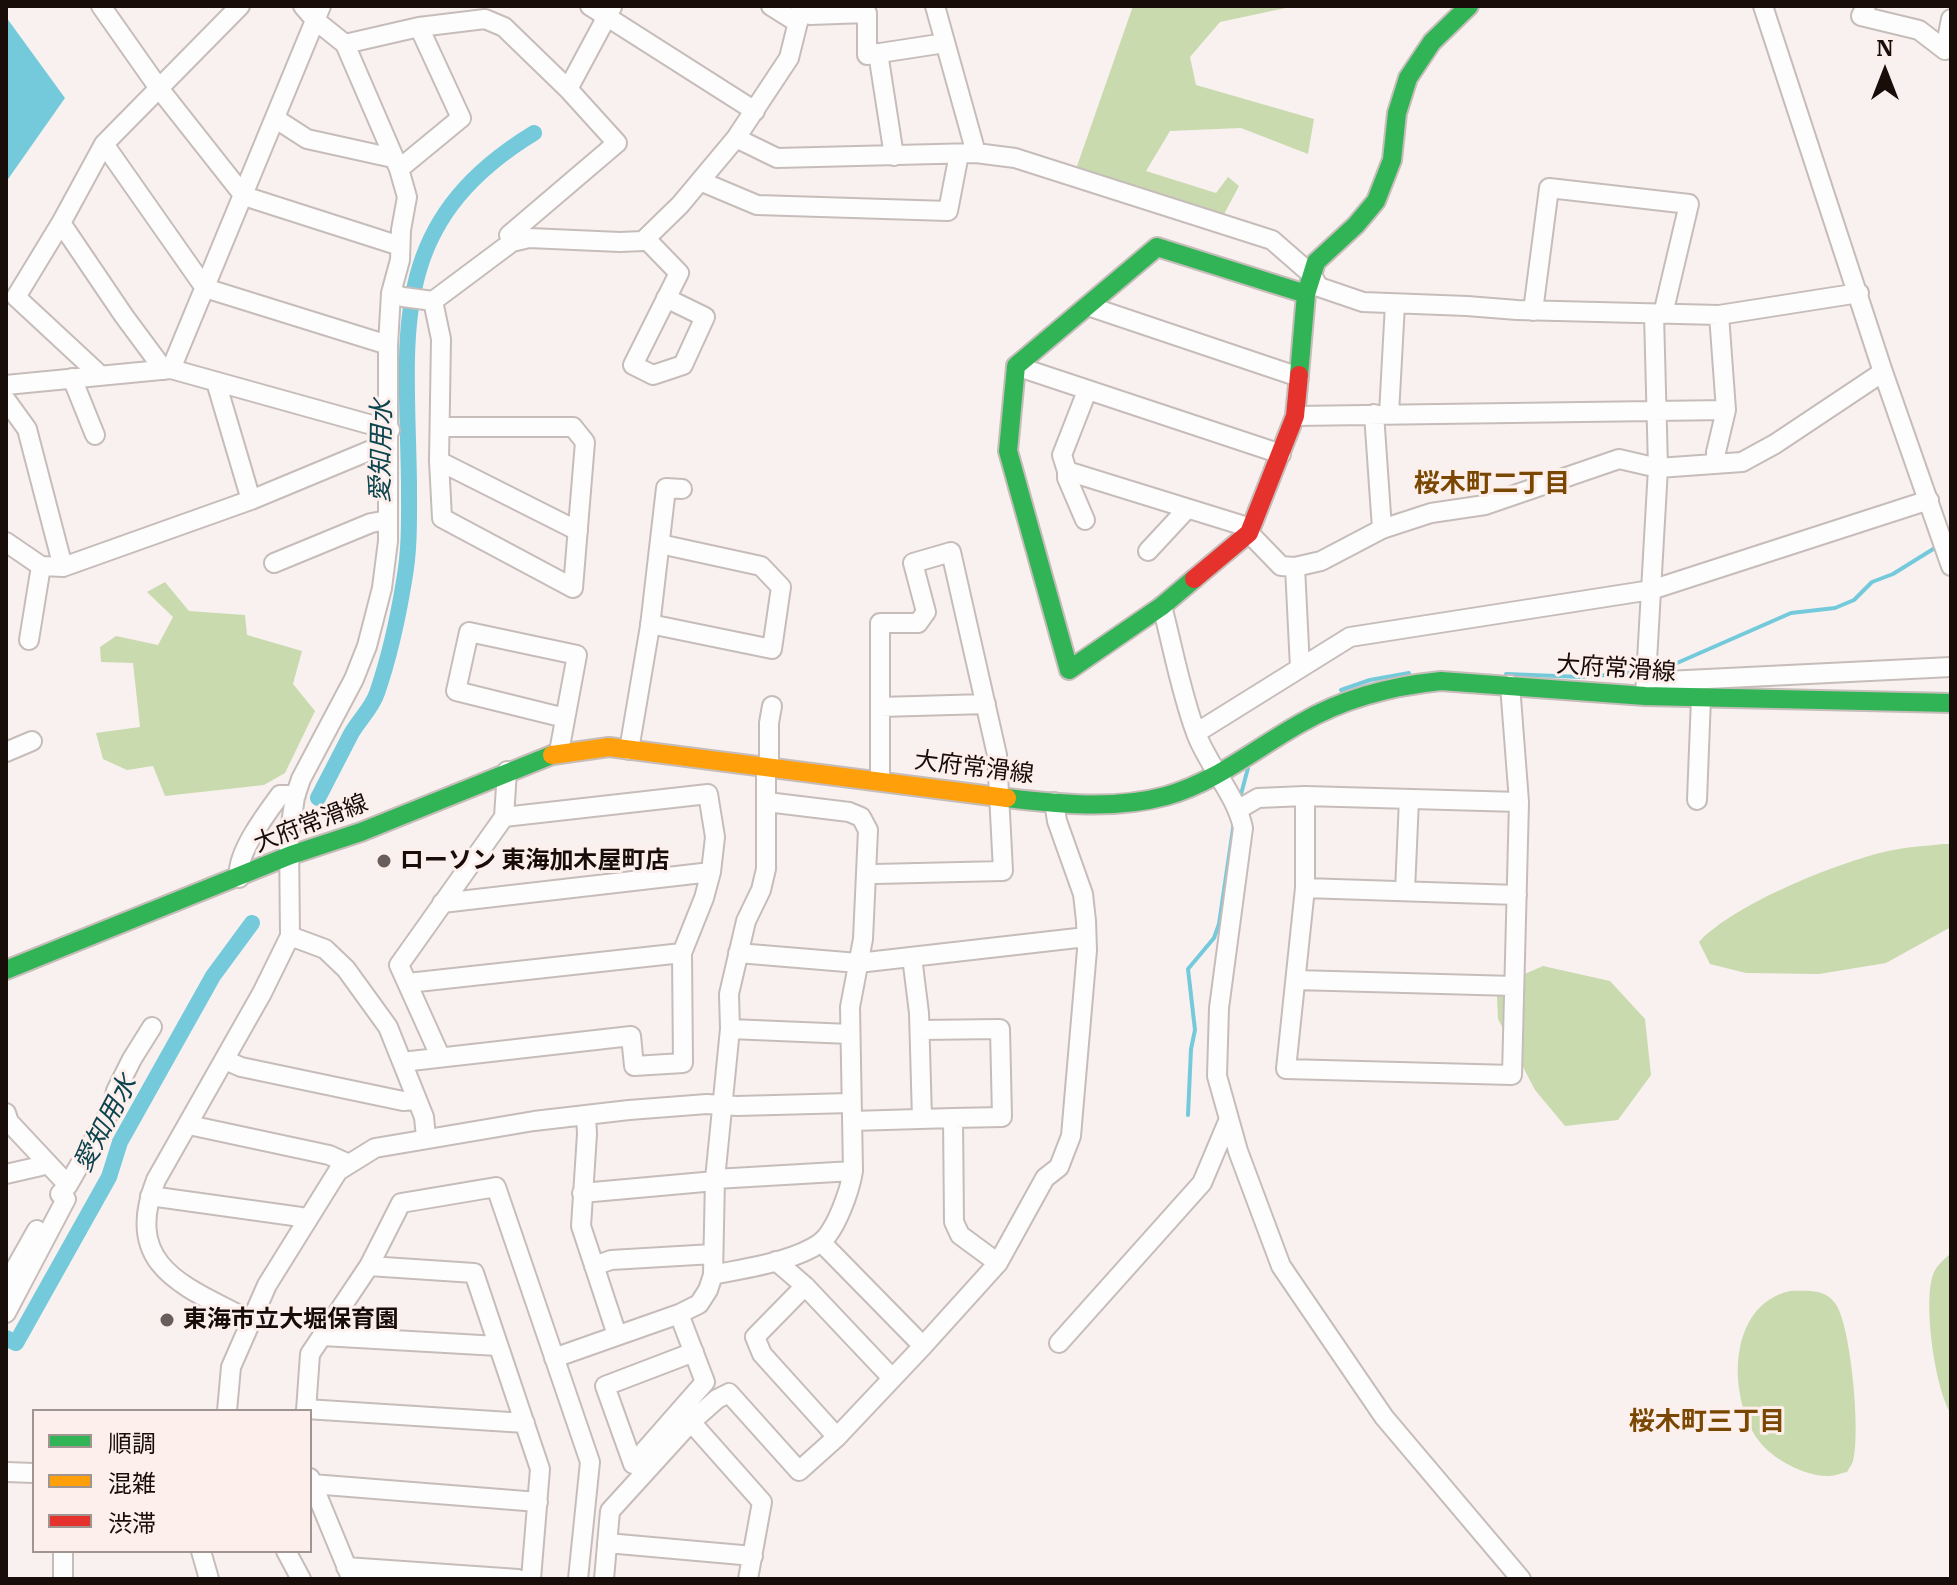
<!DOCTYPE html>
<html>
<head>
<meta charset="utf-8">
<style>
	body { margin:0 }
	#map { position:relative; width:1957px; height:1585px; overflow:hidden; background:#f9f1ef; font-family:"IBM Plex Serif","Noto Sans JP",serif }
	canvas { display:block }
	.frame { position:absolute; inset:0; border:8px solid #180d09; pointer-events:none }
	.legend { position:absolute; left:32px; top:1409px; width:280px; height:144px; box-sizing:border-box; background:#fdefeb; border:2px solid #a19591; margin:0; padding:10px 14px; list-style:none; font-size:24px; color:#180d09 }
	.legend li { display:flex; align-items:center; gap:16px; height:40px }
	.legend b { width:40px; border:2px solid #a19591 }
	.north { position:absolute; left:1845px; top:32px; width:80px; height:80px; -webkit-text-stroke:6px #fdefeb; paint-order:stroke; rotate:0deg; font-size:22px; font-weight:700; line-height:32px; text-align:center; color:#180d09 }
	.north::after { content:''; display:block; margin:auto; width:28px; height:36px; background:#180d09; clip-path:polygon(50% 0,100% 100%,50% 72%,0 100%) }
</style>
</head>
<body>
<div id="map">
<canvas width="1957" height="1585"></canvas>
<div class="frame"></div>
<ul class="legend">
<li><b style="height:10px;background:#30b455"></b>順調</li>
<li><b style="height:10px;background:#ff9f0a"></b>混雑</li>
<li><b style="height:10px;background:#e5322d"></b>渋滞</li>
</ul>
<div class="north">N</div>
</div>
<script>
const g = document.querySelector('canvas').getContext('2d');
g.lineJoin = 'round';
function fillPath(path, color) { g.fillStyle = color; g.fill(path, 'evenodd'); }
function stroke(path, color, width, dash) { g.strokeStyle = color; g.lineWidth = width; g.lineCap = dash ? 'butt' : 'round'; g.setLineDash(dash || []); g.stroke(path); }
function drawText(font, color, halo, rows, align = 'center') {
  g.font = font + ' "IBM Plex Serif","Noto Sans JP",serif'; g.lineWidth = 6; g.setLineDash([]); g.textBaseline = 'middle'; g.strokeStyle = halo; g.fillStyle = color; for (const [text, x, y, turn = 0] of rows) {
    g.save(); g.translate(x, y); g.rotate((+turn || 0) * Math.PI / 180); g.textAlign = isNaN(turn) ? turn : align; if (halo) g.strokeText(text, 0, 0); g.fillText(text, 0, 0); g.restore();
  }
}
fillPath(new Path2D(`
	M 1133,6 L 1295,6 L 1220,22 L 1190,57 L 1196,85 L 1314,119 L 1308,154 L 1241,128 L 1170,131 L 1146,171 L 1216,193 L 1228,177 L 1239,186 L 1223,216 L 1076,169 Z
	M 165,582 L 189,611 L 245,615 L 247,635 L 302,651 L 293,684 L 315,711 L 285,773 L 264,785 L 165,796 L 153,766 L 127,770 L 103,759 L 96,733 L 140,727 L 133,663 L 101,662 L 100,647 L 116,636 L 158,645 L 173,617 L 147,592 Z
	M 1943,844 L 1951,844 L 1951,927 L 1886,963 L 1819,974 L 1746,973 L 1710,964 L 1699,942 C 1734,904 1836,863 1888,851 C 1906,847 1925,846 1943,844 Z
	M 1543,966 L 1610,981 L 1645,1019 L 1651,1075 L 1618,1120 L 1565,1126 L 1535,1090 L 1498,1019 L 1497,996 L 1502,984 Z
	M 1951,1253 L 1951,1414 C 1935,1389 1922,1299 1934,1272 C 1937,1265 1946,1258 1951,1253 Z
	M 1790,1291 C 1806,1291 1824,1288 1835,1303 C 1851,1323 1861,1436 1853,1461 C 1852,1465 1849,1468 1847,1472 C 1841,1473 1835,1476 1829,1476 C 1806,1477 1772,1459 1759,1441 C 1727,1397 1727,1305 1790,1291 Z`), '#c9daae');
fillPath(new Path2D(`
	M 6,17 L 65,98 L 6,182 Z`), '#74cadb');
stroke(new Path2D(`
	M 1653,670 L 1677,663 L 1791,613 L 1835,608 L 1854,600 L 1872,582 L 1893,574 L 1938,546
	M 1506,674 L 1582,677 L 1641,672
	M 1341,690 L 1370,680 L 1409,673
	M 1240,798 L 1248,768
	M 1188,1115 L 1191,1049 L 1195,1030 L 1188,969 L 1214,938 L 1219,924 L 1234,822`), '#74cadb', 4);
stroke(new Path2D(`
	M 318,798 C 329,777 340,755 351,734 C 359,720 372,708 377,693 C 389,658 398,618 404,581 C 410,549 409,517 409,484 C 407,332 385,224 534,133
	M 6,1338 L 16,1343 L 109,1177 L 120,1142 L 213,976 L 252,923`), '#74cadb', 16);
const street = new Path2D(`
	M 101,6 L 158,87 L 244,196 L 400,246
	M 590,6 L 755,111
	M 771,6 L 798,23
	M 802,6 L 789,58 L 736,138 L 777,158 L 976,153 L 1015,158 L 1272,240 L 1311,274 L 1319,287 L 1363,302 L 1467,306 L 1517,310 L 1719,315 L 1859,293
	M 935,6 L 976,153
	M 1763,6 L 1883,372 L 1951,566
	M 1866,6 L 1861,16 L 1919,30 L 1945,50 L 1951,19
	M 800,12 L 810,15 L 867,13 L 867,55 L 945,43
	M 345,44 L 419,27 L 485,19 L 504,27 L 568,89 L 617,143 L 509,235 L 512,242 L 433,301 L 403,297 L 391,293
	M 878,53 L 894,156
	M 568,89 L 612,7
	M 276,119 L 307,139 L 393,158
	M 104,144 L 205,288 L 388,345
	M 399,169 L 461,118 L 419,27
	M 700,181 L 757,205 L 948,211 L 959,154
	M 61,223 L 16,297 L 100,375
	M 646,239 L 679,273 L 633,365 L 653,375 L 683,365 L 705,317 L 666,298
	M 512,242 L 529,238 L 620,242 L 643,241 L 680,205 L 736,138
	M 433,301 L 441,339 L 439,461 L 442,518 L 573,588 L 585,442 L 573,427 L 441,427
	M 1088,306 L 1299,377
	M 1533,311 L 1549,188 L 1689,204 L 1663,314
	M 1016,366 L 1281,454
	M 171,369 L 321,6
	M 164,370 L 124,316 L 61,223 L 104,144 L 240,6
	M 72,378 L 95,435
	M 216,382 L 251,500
	M 6,385 L 171,369 L 390,430
	M 1087,391 L 1062,455 L 1067,471 L 1251,528
	M 6,400 L 27,429 L 63,567
	M 1374,414 L 1382,529
	M 1389,414 L 1395,304
	M 1295,416 L 1726,410 L 1719,315
	M 439,461 L 578,531
	M 1716,464 L 1716,452 L 1726,410
	M 1067,471 L 1067,478 L 1085,520
	M 1249,533 L 1281,566 L 1295,567 L 1321,561 L 1382,529 L 1431,513 L 1485,505 L 1619,459 L 1658,468 L 1742,462 L 1775,444 L 1883,372
	M 6,542 L 41,566 L 63,567 L 251,500 L 388,443
	M 1148,551 L 1187,509
	M 274,563 L 371,523 L 388,520
	M 1295,567 L 1300,668
	M 1162,606 C 1173,648 1181,693 1196,733 C 1208,766 1236,794 1243,828 L 1219,1008 L 1217,1076 L 1238,1151 L 1281,1266 L 1384,1417 L 1521,1579
	M 650,624 L 772,649 L 781,587 L 761,566 L 660,544
	M 29,640 L 41,566
	M 1646,682 L 1951,667
	M 1645,696 L 1658,468 L 1654,314
	M 880,707 L 986,704
	M 1196,733 L 1350,637 L 1651,590 L 1929,500
	M 629,750 L 650,626 L 666,488 L 682,489
	M 6,752 L 32,741
	M 559,752 L 577,655 L 469,632 L 456,691 L 565,718
	M 769,767 L 769,723 L 772,706
	M 1305,796 L 1519,802
	M 1697,800 L 1701,698
	M 1239,809 L 1258,798 L 1305,796 L 1305,888 L 1286,1069 L 1512,1075 L 1519,802 L 1510,685
	M 875,874 L 1003,871 L 997,755 L 951,552 L 913,563 L 926,612 L 918,623 L 880,623 L 880,781
	M 239,878 C 235,855 266,814 280,795 L 296,795
	M 1305,888 L 1517,895
	M 1405,891 L 1409,799
	M 442,903 L 711,872
	M 290,936 L 325,949 L 346,969 L 388,1027 L 424,1117 L 426,1137
	M 738,953 L 858,963 L 1086,937
	M 912,957 L 919,1013 L 922,1119
	M 1296,980 L 1514,986
	M 408,983 L 682,953
	M 730,1029 L 850,1034
	M 920,1030 L 1000,1029 L 1002,1117 L 953,1118
	M 440,1056 L 399,965 L 504,817 L 507,771
	M 225,1060 L 241,1067 L 403,1101 L 417,1100
	M 402,1062 L 631,1036 L 634,1066 L 683,1063 L 682,953 L 704,898 L 711,872 L 715,837 L 708,794 L 504,817
	M 6,1113 L 9,1122 L 68,1185
	M 586,1115 L 587,1134 L 581,1226 L 617,1335
	M 852,1121 L 953,1118 L 954,1222 L 960,1235 L 998,1263
	M 189,1125 L 329,1155 L 349,1164
	M 6,1174 L 41,1166 L 46,1162
	M 715,1179 L 853,1171
	M 582,1193 L 715,1181
	M 150,1196 L 301,1217 L 307,1221
	M 821,1242 L 923,1346 L 998,1263 L 1045,1178 L 1059,1167 L 1071,1136 L 1087,950 L 1086,921 L 1083,894 L 1057,821 L 1054,802
	M 776,1261 L 805,1286 L 892,1378
	M 369,1266 L 474,1273 L 540,1469 L 531,1579
	M 594,1266 L 611,1260 L 713,1254
	M 713,1275 C 745,1268 793,1262 820,1243 C 836,1231 850,1190 853,1171 L 850,1007 L 863,939 L 868,830 L 861,817 L 849,812 L 767,802
	M 6,1285 L 37,1230
	M 805,1286 L 755,1337 L 762,1354 L 837,1437
	M 6,1313 L 66,1199 L 60,1194 L 68,1185 L 112,1108 L 116,1091 L 132,1059 L 152,1027
	M 679,1314 L 705,1382 L 633,1464 L 605,1386 L 694,1352
	M 251,1321 C 188,1287 121,1269 156,1180 L 262,993 L 290,936 L 289,837 L 295,797 L 301,779 L 354,679 L 367,646 L 382,588 L 388,541 L 388,345 L 391,293 L 400,260 L 401,230 L 407,197 L 399,169 L 345,44 L 315,20 L 303,6
	M 323,1336 L 498,1346
	M 1059,1343 L 1202,1183 L 1229,1119
	M 554,1358 L 679,1314 L 699,1304 L 708,1290 L 713,1275 L 715,1179 L 730,1029 L 729,994 L 746,921 L 761,890 L 766,869 L 766,766
	M 306,1409 L 525,1423
	M 227,1411 L 231,1367 L 267,1285 L 338,1171 L 375,1148 L 534,1121 L 629,1110 L 707,1104 L 737,1106 L 850,1103
	M 306,1411 L 310,1354 L 369,1266 L 401,1203 L 496,1187 L 590,1462 L 578,1579
	M 691,1422 L 762,1502 L 748,1579
	M 6,1472 L 34,1473
	M 310,1478 L 350,1575
	M 312,1484 L 538,1502
	M 607,1543 L 753,1556
	M 201,1551 L 209,1579
	M 286,1551 L 301,1579
	M 346,1567 L 518,1579
	M 63,1579 L 63,1551
	M 604,1579 L 610,1511 L 691,1422 L 717,1399 L 729,1393 L 799,1471 L 837,1437 L 923,1346`);
const fast = new Path2D(`
	M 1299,375 L 1306,294 L 1316,262 L 1356,225 L 1376,201 L 1392,160 L 1397,113 L 1408,78 L 1432,42 L 1469,6
	M 1194,579 L 1162,606 L 1069,670 L 1008,451 L 1016,366 L 1157,247 L 1306,294
	M 1007,798 C 1059,804 1114,810 1166,796 C 1216,782 1256,748 1301,723 C 1344,698 1391,686 1441,681 L 1645,696 L 1951,703
	M 6,970 L 291,855 L 361,832 L 552,755`);
const slow = new Path2D(`
	M 552,755 L 609,747 L 1007,798`);
const jam = new Path2D(`
	M 1194,579 L 1249,533 L 1295,416 L 1299,375`);
stroke(street, '#c6bdba', 22);
stroke(fast, '#c6bdba', 22);
stroke(slow, '#c6bdba', 22);
stroke(jam, '#c6bdba', 22);
stroke(street, '#fefdfd', 18);
stroke(fast, '#30b455', 18);
stroke(slow, '#ff9f0a', 18);
stroke(jam, '#e5322d', 18);
for (const [x, y, r, color] of [
	[384,861,8,"#675d5a"],
	[167,1320,8,"#675d5a"]
]) { const dot = new Path2D(); dot.arc(x, y, r, 0, 2 * Math.PI); g.fillStyle = color; g.fill(dot); stroke(dot, '#fdefeb', 3); }
drawText('24px', '#180d09', '#fdefeb', [
	["大府常滑線",1616,669,4],
	["大府常滑線",974,768,7],
	["大府常滑線",311,824,-21]
]);
drawText('bold 24px', '#180d09', '#fdefeb', [
	["ローソン 東海加木屋町店",400,861],
	["東海市立大堀保育園",183,1320]
], 'left');
drawText('italic 26px', '#0b434e', '#fdefeb', [
	["愛知用水",382,451,-89],
	["愛知用水",106,1124,-62]
]);
drawText('bold 26px', '#7a4702', '#fdefeb', [
	["桜木町二丁目",1492,484],
	["桜木町三丁目",1707,1422]
]);
</script>
</body>
</html>
